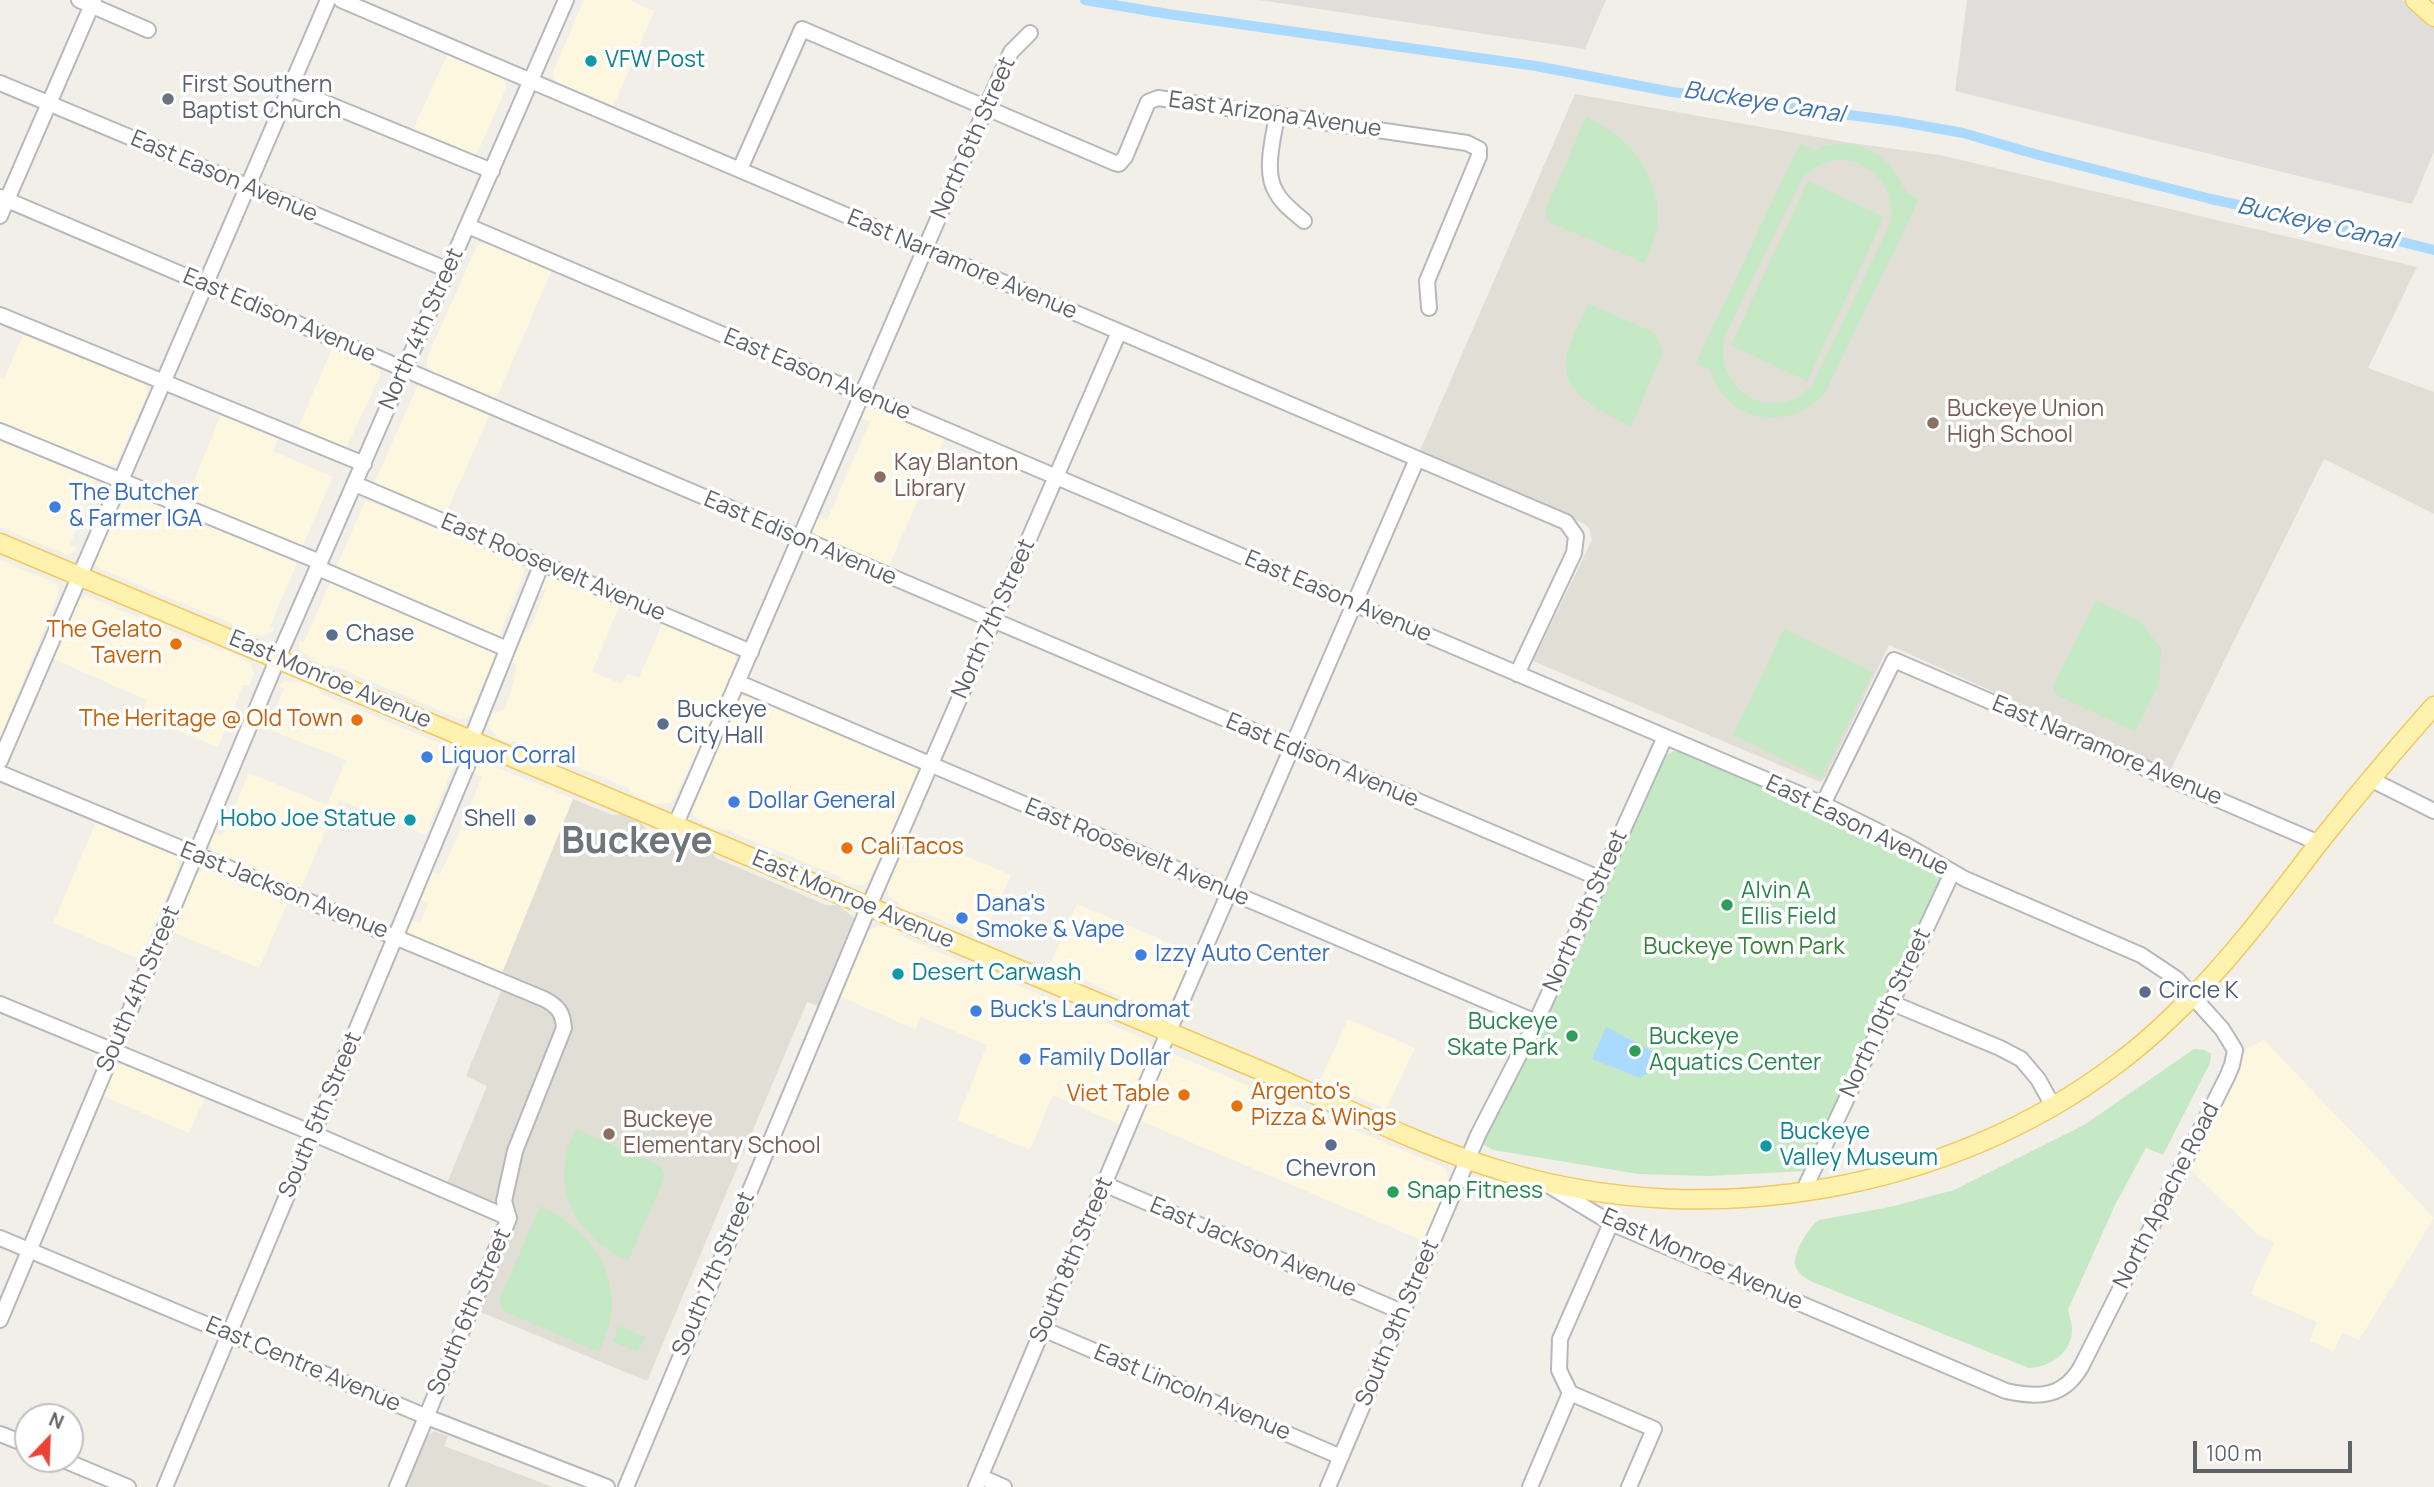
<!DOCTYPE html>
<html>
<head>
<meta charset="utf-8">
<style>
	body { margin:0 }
	#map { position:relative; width:2434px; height:1487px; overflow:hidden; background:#f1efe8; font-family:Manrope,sans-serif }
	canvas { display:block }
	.north { position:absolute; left:14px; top:1403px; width:70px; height:70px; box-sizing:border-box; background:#fff; border:2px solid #bfc1c3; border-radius:50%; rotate:23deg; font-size:19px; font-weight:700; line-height:28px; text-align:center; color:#5f6368 }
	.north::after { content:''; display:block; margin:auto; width:24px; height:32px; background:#ea4335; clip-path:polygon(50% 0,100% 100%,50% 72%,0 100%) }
	.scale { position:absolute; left:2193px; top:1441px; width:159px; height:32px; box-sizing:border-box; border:4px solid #5f6368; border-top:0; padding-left:9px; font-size:21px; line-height:24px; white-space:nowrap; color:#5f6368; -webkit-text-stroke:5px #fff; paint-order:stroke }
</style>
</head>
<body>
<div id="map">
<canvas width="2434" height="1487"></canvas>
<div class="north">N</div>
<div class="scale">100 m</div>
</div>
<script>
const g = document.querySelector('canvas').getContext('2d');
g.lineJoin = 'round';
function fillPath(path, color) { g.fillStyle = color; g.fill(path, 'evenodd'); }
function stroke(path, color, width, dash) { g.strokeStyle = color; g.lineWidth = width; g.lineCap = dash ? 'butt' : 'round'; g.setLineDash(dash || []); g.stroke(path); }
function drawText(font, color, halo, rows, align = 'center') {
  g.font = font + ' Manrope,sans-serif'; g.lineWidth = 7; g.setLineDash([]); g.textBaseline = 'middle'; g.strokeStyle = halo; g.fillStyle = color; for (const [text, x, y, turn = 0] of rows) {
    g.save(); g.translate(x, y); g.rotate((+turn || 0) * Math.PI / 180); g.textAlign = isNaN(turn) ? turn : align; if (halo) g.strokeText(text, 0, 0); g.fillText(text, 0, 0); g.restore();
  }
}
fillPath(new Path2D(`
	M 584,0 L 629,0 L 654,11 L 613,107 L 558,83 L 554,79 L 553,72 Z
	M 448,53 L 500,76 L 505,81 L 506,88 L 480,147 L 475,154 L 468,155 L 412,132 Z
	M 484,243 L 491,244 L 552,270 L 495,401 L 432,373 L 427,367 L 427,358 L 477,246 Z
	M 24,333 L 143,382 L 147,388 L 147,395 L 116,464 L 109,466 L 98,464 L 0,422 L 0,378 L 4,379 Z
	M 334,344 L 376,365 L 381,374 L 345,450 L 297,431 Z
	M 420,385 L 490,414 L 444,518 L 375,487 L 374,484 L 417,387 Z
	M 872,406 L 945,438 L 888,568 L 814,537 L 812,532 L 812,527 L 817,517 L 827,520 L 870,422 L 860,417 L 861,411 Z
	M 221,415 L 278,439 L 273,451 L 333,477 L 302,547 L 186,500 Z
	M 0,439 L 96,480 L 70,545 L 77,548 L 75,552 L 67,555 L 0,527 Z
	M 124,493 L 131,493 L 297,563 L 270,626 L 274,628 L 272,632 L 263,636 L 257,634 L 249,635 L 235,629 L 231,623 L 100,569 L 95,564 L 95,557 L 119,497 Z
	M 368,501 L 519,562 L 524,570 L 523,576 L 502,628 L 500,641 L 335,570 L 365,502 Z
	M 0,560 L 55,583 L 58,588 L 58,595 L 0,738 Z
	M 550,574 L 620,603 L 592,672 L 622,684 L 627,674 L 639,678 L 664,620 L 735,654 L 736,662 L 710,724 L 675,798 L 670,803 L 654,804 L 632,794 L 628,788 L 514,741 L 506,742 L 500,740 L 488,727 L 492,713 L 503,711 L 511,692 L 517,665 L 507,660 L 517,633 L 529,631 L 546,590 L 535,591 L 544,575 Z
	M 331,581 L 498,650 L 471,714 L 466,718 L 460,719 L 334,666 L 325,666 L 302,653 L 299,649 L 299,640 L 304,642 Z
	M 86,596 L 220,651 L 227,650 L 251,664 L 254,674 L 250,685 L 243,685 L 218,747 L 141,715 L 147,700 L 51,658 L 76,601 Z
	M 285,681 L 303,683 L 316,688 L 321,694 L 453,749 L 457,756 L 426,835 L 339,800 L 300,890 L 214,853 L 209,843 L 213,833 L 222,836 L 249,773 L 327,805 L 346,760 L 268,729 L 284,689 L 279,686 Z
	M 741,696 L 747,696 L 913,766 L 917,770 L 918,777 L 901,820 L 868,882 L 864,885 L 846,884 L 838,876 L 727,830 L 719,830 L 705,825 L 692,813 L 713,753 L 736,701 Z
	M 479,763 L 486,763 L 573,799 L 502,975 L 411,936 L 407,931 L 409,919 L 420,923 L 428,904 L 418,899 L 430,871 L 440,875 L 459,833 L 482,777 L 472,772 Z
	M 96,822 L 175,854 L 179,862 L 179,868 L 140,959 L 53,923 Z
	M 910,833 L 1011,875 L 983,938 L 921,911 L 914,913 L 902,907 L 896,901 L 889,897 L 887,886 Z
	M 203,868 L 209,868 L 288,902 L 259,968 L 172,932 L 196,875 Z
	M 1077,904 L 1195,954 L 1167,1012 L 1148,1012 L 1134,1006 L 1129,1000 L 1050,965 Z
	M 878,926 L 896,929 L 901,936 L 1149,1041 L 1152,1047 L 1151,1053 L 1121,1125 L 1053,1095 L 1030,1150 L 957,1120 L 987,1045 L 921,1017 L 915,1029 L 839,996 L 855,956 L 869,931 Z
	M 1348,1019 L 1415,1048 L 1386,1109 L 1320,1081 Z
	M 2264,1040 L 2434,1218 L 2359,1340 L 2342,1333 L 2334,1351 L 2310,1341 L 2317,1322 L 2251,1294 L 2274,1242 L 2258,1235 L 2190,1169 L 2247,1048 Z
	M 1173,1054 L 1443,1167 L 1447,1172 L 1448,1181 L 1424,1241 L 1141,1121 L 1168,1057 Z
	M 126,1064 L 205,1097 L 189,1133 L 103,1096 L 114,1070 L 120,1065 Z`), '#fef7e0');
fillPath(new Path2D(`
	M 1259,0 L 1606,0 L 1585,49 Z
	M 1967,0 L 2402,0 L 2434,27 L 2434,152 L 2412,204 L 1955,91 Z`), '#e0deda');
fillPath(new Path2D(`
	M 1575,94 L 1851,143 L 1940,155 L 2417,267 L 2368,368 L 2434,392 L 2434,514 L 2324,459 L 2170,771 L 1889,645 L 1826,777 L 1820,782 L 1533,661 L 1592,540 L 1589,528 L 1583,523 L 1419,453 Z
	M 573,799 L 612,815 L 621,814 L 641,823 L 646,829 L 688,847 L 697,846 L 712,853 L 716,858 L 826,905 L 838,905 L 854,918 L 818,1006 L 807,1002 L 647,1381 L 478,1311 L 515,1222 L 510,1208 L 447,1183 L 487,1086 L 466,1076 L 501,991 L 496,988 Z
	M 434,1431 L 448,1436 L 444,1446 L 553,1487 L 404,1487 L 424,1439 Z`), '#e1ded6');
fillPath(new Path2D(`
	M 1586,117 C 1627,136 1657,169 1658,216 C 1658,232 1651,248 1645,263 L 1549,222 L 1545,212 Z
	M 1800,143 L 1814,150 C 1842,137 1876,145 1894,171 C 1904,185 1902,192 1919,199 L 1825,393 C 1789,433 1727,424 1710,369 L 1696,363 ZM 1844,160 C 1877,164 1896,192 1890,224 L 1813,384 C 1775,429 1709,389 1726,334 L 1802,178 C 1814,166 1827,159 1844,160 Z
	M 1808,181 L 1884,217 L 1807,381 L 1731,345 Z
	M 1589,304 L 1655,333 L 1663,352 L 1631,426 C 1606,414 1561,395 1566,360 C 1569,341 1581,321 1589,304 Z
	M 2096,600 L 2140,621 L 2161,649 L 2159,684 L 2135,732 L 2057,695 L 2053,686 Z
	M 1784,629 L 1873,672 L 1822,778 L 1733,735 Z
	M 1676,750 C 1770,790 1859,827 1945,880 L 1812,1153 L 1805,1171 L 1708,1176 L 1639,1174 L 1493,1150 L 1483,1144 L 1483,1139 L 1530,1049 L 1666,755 Z
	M 2194,1049 L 2205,1050 L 2211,1054 L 2210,1063 L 2163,1155 L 2146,1148 L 2116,1203 L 2068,1310 C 2069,1316 2072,1322 2072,1328 C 2073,1352 2051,1367 2029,1368 L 1810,1281 C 1804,1277 1796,1272 1795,1264 C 1794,1252 1809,1226 1819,1220 L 1890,1207 L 1954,1190 L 2084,1125 Z
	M 576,1129 L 661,1166 L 665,1176 L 628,1261 C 585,1241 556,1204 566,1155 C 567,1146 573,1137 576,1129 Z
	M 540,1206 C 582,1225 611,1257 612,1305 C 612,1321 605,1337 599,1352 L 503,1311 L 499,1301 Z
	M 619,1326 L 645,1337 L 638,1352 L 612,1341 Z`), '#c5e8c5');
fillPath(new Path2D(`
	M 1606,1027 L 1652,1051 L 1654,1059 L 1648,1073 L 1640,1078 L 1592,1059 Z`), '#aadaff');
stroke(new Path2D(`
	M 1085,0 L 1168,14 L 1536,66 L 1672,92 L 1896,121 L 1963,133 L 2035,154 L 2211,199 L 2350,229 L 2434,250`), '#aadaff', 10);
const minor = new Path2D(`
	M 79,0 L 148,30
	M 341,0 L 1566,522 L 1576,536 L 1574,553 L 1517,674
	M 0,83 L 448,270
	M 289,88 L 492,171
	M 1277,114 C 1274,137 1263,171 1276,192 C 1282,204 1294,212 1304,221
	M 740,169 L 802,29 L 1115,163 L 1119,164 L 1125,157 L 1148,102 L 1158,98 L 1467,143 L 1479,149 L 1479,156 L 1427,281 L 1429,308
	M 0,197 L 1601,879
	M 0,216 L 94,0
	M 468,226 L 1823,804 L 1906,845 L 1965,879 L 2141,955 L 2177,979 L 2222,1029 L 2235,1050 L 2232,1065 L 2227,1077 L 2081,1367 C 2063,1398 2038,1398 2006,1391 L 1611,1223 L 1548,1185
	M 0,315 L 364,464
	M 0,431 L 320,562
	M 355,484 L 751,652
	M 318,568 L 507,649
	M 737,682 L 1536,1022
	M 471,740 L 542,563
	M 0,761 L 328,0
	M 0,773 L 544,999 C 558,1006 563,1013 564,1028 L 515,1151 L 504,1201 L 509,1218 L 397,1487
	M 2370,779 L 2434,811
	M 1823,804 L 1894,660 L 2319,843
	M 675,826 L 986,108 L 1011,52 L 1030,33
	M 1892,1003 L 2000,1048 L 2021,1059 L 2038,1079 L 2053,1106
	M 0,1004 L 298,1127 L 509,1218
	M 1104,1184 L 1402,1312
	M 1803,1192 L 1952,873
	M 1611,1223 L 1560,1339 L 1559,1370 L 1570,1393 L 1654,1429 L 1629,1487
	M 0,1238 L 427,1417 L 607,1487
	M 0,1320 L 278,658 L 566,0
	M 1043,1329 L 1341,1457
	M 0,1434 L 28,1445
	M 61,1459 L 128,1487
	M 981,1477 L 1004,1487
	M 165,1487 L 477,742
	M 626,1487 L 869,906 L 1119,332
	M 976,1487 L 1168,1033 L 1417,459
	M 1328,1487 L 1478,1135 L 1536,1022 L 1665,737
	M 1530,1487 L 1570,1393`);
const major = new Path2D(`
	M 2415,0 L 2434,17
	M 0,543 L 1269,1074 C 1347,1108 1424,1148 1506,1172 C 1709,1232 1949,1192 2118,1063 C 2144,1044 2168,1021 2190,999 C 2238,951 2277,897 2318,844 C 2355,797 2394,751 2434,706`);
stroke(minor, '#b5b8bc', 18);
stroke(major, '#f2c960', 21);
stroke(minor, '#fff', 14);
stroke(major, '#fff2af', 18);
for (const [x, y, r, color] of [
	[591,61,7,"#0f9aa8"],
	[168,99,7,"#6b7280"],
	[1933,423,7,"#8d6e63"],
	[880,477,7,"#8d6e63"],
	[55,507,7,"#3f7fe0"],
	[332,635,7,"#5c6f8a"],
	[176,644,7,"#e8710a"],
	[357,720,7,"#e8710a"],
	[663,724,7,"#5c6f8a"],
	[427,757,7,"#3f7fe0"],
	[734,802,7,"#3f7fe0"],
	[410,820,7,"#0f9aa8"],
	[530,820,7,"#5c6f8a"],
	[847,848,7,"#e8710a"],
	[1727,905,7,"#2e9e5b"],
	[962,918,7,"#3f7fe0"],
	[1141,955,7,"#3f7fe0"],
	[898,974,7,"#0f9aa8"],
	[2145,992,7,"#5c6f8a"],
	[976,1011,7,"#3f7fe0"],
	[1572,1036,7,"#2e9e5b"],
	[1635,1051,7,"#2e9e5b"],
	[1025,1059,7,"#3f7fe0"],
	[1184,1095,7,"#e8710a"],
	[1237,1106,7,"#e8710a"],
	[609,1134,7,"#8d6e63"],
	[1331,1145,7,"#5c6f8a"],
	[1766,1146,7,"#0f9aa8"],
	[1393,1192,7,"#2e9e5b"]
]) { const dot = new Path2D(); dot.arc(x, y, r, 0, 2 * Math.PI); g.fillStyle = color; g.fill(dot); stroke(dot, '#fff', 2.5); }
drawText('23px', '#0d838f', '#fff', [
	["VFW Post",605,61],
	["Hobo Joe Statue",396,820,"right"],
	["Desert Carwash",912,974],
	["Buckeye",1780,1133],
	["Valley Museum",1780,1159]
], 'left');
drawText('23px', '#5b616d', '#fff', [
	["First Southern",182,86],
	["Baptist Church",182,112]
], 'left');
drawText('23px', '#5f6368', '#fff', [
	["East Arizona Avenue",1275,115,8],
	["North 6th Street",974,138,-66],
	["East Eason Avenue",224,177,23],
	["East Narramore Avenue",962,265,23],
	["East Edison Avenue",279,316,23],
	["North 4th Street",422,329,-66],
	["East Eason Avenue",817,375,23],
	["East Edison Avenue",800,539,23],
	["East Roosevelt Avenue",553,568,23],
	["East Eason Avenue",1338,597,23],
	["North 7th Street",994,619,-66],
	["East Monroe Avenue",330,680,23],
	["East Narramore Avenue",2107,751,23],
	["East Edison Avenue",1322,761,23],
	["East Eason Avenue",1857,826,26],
	["East Roosevelt Avenue",1137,853,23],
	["East Jackson Avenue",284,891,22],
	["East Monroe Avenue",853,900,23],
	["North 9th Street",1586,911,-66],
	["South 4th Street",139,989,-67],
	["North 10th Street",1886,1013,-65],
	["South 5th Street",321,1115,-67],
	["North Apache Road",2167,1196,-63],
	["East Jackson Avenue",1253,1248,23],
	["South 8th Street",1072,1260,-67],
	["East Monroe Avenue",1702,1260,24],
	["South 7th Street",714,1274,-67],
	["South 6th Street",470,1312,-67],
	["South 9th Street",1398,1323,-67],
	["East Centre Avenue",303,1365,23],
	["East Lincoln Avenue",1192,1393,23]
]);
drawText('23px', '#785e54', '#fff', [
	["Buckeye Union",1947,410],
	["High School",1947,436],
	["Kay Blanton",894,464],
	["Library",894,490],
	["Buckeye",623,1121],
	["Elementary School",623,1147]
], 'left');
drawText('23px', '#366cbe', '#fff', [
	["The Butcher",69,494],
	["& Farmer IGA",69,520],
	["Liquor Corral",441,757],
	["Dollar General",748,802],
	["Dana's",976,905],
	["Smoke & Vape",976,931],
	["Izzy Auto Center",1155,955],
	["Buck's Laundromat",990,1011],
	["Family Dollar",1039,1059]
], 'left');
drawText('23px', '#c56008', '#fff', [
	["The Gelato",162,631],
	["Tavern",162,657],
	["The Heritage @ Old Town",343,720],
	["CaliTacos",861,848,"left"],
	["Argento's",1251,1093,"left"],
	["Pizza & Wings",1251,1119,"left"],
	["Viet Table",1170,1095]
], 'right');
drawText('23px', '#4e5e75', '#fff', [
	["Chase",346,635],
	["Buckeye",677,711],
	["City Hall",677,737],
	["Shell",516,820,"right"],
	["Circle K",2159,992],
	["Chevron",1331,1170,"center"]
], 'left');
drawText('23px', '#27864d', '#fff', [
	["Alvin A",1741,892],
	["Ellis Field",1741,918],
	["Buckeye",1558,1023,"right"],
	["Skate Park",1558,1049,"right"],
	["Buckeye",1649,1038],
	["Aquatics Center",1649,1064],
	["Snap Fitness",1407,1192]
], 'left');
drawText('23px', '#348238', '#fff', [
	["Buckeye Town Park",1744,948]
]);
drawText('italic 24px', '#4174aa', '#fff', [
	["Buckeye Canal",1764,103,9],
	["Buckeye Canal",2317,224,13]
]);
drawText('bold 37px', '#70757a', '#fff', [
	["Buckeye",637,843]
]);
</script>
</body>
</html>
